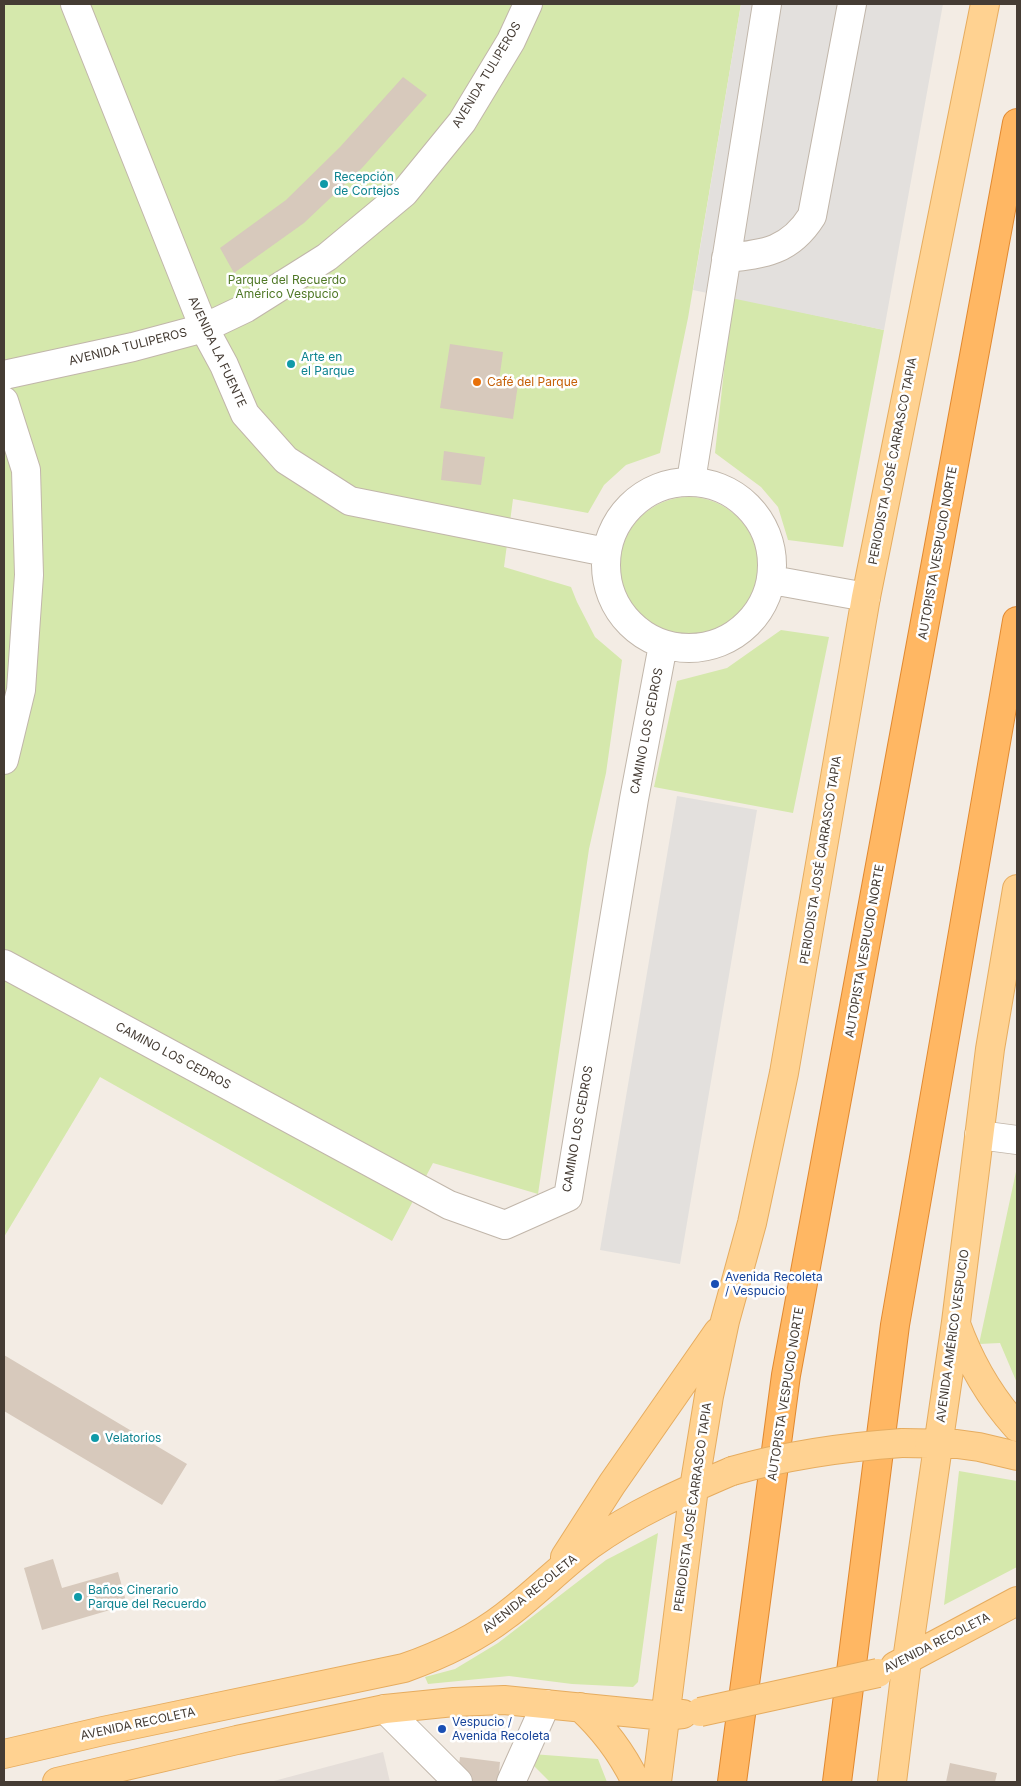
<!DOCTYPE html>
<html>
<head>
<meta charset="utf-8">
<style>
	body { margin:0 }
	#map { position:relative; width:1021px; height:1786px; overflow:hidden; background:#f3ece4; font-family:Inter,sans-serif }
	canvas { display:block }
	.frame { position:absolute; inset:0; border:5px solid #453c34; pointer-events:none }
</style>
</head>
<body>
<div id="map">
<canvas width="1021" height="1786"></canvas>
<div class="frame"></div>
</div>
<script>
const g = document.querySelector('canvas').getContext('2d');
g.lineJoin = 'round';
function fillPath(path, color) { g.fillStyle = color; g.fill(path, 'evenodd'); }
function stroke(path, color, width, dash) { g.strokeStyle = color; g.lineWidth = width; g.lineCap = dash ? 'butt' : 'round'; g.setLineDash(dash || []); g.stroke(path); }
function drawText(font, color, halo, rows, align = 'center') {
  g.font = font + ' Inter,sans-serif'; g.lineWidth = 5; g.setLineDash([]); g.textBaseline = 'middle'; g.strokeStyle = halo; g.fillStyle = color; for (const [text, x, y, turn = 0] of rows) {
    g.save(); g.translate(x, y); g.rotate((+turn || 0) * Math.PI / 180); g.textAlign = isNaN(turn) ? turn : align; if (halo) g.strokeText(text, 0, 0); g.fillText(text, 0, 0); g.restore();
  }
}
fillPath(new Path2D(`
	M 383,1752 L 390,1782 L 270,1782 Z`), '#e5ded9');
fillPath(new Path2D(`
	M 4,4 L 741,4 L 688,318 L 660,453 L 626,465 L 604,485 L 588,513 L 513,499 L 504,567 L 571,587 L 577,602 L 595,637 L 622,660 L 606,773 L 589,849 L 538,1194 L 433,1163 L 392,1241 L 100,1077 L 4,1237 Z
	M 732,297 L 884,330 L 843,547 L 788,540 L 778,507 L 761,487 L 715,453 Z
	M620 566a69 69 0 1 1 138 0a69 69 0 1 1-138 0Z
	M 781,630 L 829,637 L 793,813 L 654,787 L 677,681 L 727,668 Z
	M 1017,1167 L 1017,1383 L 1000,1343 L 979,1344 Z
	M 959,1471 L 1017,1481 L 1017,1567 L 944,1605 Z
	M 658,1533 L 638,1682 L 633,1687 L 572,1684 L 509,1676 L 428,1684 L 425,1677 L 455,1669 L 498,1643 L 606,1560 Z
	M 532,1754 L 598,1759 L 607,1782 L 550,1782 L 532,1764 Z`), '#d5e8ac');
fillPath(new Path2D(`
	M 741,4 L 943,4 L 884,330 L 693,290 Z
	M 677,796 L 757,810 L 680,1264 L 600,1250 Z`), '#e3e0dd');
fillPath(new Path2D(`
	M 403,77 L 427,95 L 362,168 L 304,223 L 234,273 L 220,248 L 286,200 L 340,147 Z
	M 450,344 L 503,352 L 499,381 L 518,384 L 513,419 L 440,408 Z
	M 444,451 L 485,457 L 481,485 L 441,480 Z
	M 4,1355 L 187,1464 L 162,1505 L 4,1411 Z
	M 53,1559 L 62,1588 L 118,1572 L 127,1605 L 42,1630 L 24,1568 Z
	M 460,1757 L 500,1762 L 498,1782 L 457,1782 Z
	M 950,1763 L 997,1773 L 995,1782 L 946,1782 Z`), '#d7c9bc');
const minor = new Path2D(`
	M 75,4 L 204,328 L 224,365 L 245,414 L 286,460 L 350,501 L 606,552
	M 726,258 C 765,254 790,251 812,216 L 852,4
	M 4,375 L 133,347 L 204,328 L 246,308 L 327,257 L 404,193 L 462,122 L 511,41 L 528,4
	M 4,401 L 26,470 L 29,575 L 21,690 L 4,760
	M 691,481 L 767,4
	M606 565a83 83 0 1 1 166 0a83 83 0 1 1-166 0Z
	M 772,580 L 866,597
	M 4,964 L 449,1205 L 505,1225 L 568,1197 L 634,799 L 663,645
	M 979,1135 L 1017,1140
	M 385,1709 L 458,1782
	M 511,1782 L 546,1704`);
const major = new Path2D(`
	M 956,1324 C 970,1363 989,1396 1017,1427
	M 902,1443 L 957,1444 L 979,1447 L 1017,1456
	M 565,1557 L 612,1484 L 718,1332
	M 895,1666 L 1017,1601
	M 580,1707 C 604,1729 622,1753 636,1782
	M 4,1754 L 103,1731 L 404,1668 C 441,1655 474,1640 505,1616 C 535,1594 560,1567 590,1545 C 634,1513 683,1492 732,1471
	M 57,1782 L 237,1740 L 385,1709 L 454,1702 L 504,1700 L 665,1716 L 683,1714
	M 657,1782 L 694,1488 L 709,1396 L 725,1321 L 752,1223 L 784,1073 L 866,597 L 985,4
	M 892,1782 L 907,1660 L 956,1322 L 990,1049 L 1017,889`);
const highway = new Path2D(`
	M 732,1782 L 786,1375 L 1017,123
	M 837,1782 L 895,1325 L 1017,621`);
stroke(minor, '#c1b6aa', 30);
stroke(major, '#e6ac5f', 30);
stroke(highway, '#e18930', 30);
stroke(minor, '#fff', 28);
stroke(major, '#ffd291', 28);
stroke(highway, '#ffb763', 28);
const majorBridge = new Path2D(`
	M 732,1471 C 788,1455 844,1447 902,1443
	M 700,1712 L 878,1673`);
stroke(majorBridge, '#e6ac5f', 30, []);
stroke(majorBridge, '#ffd291', 28);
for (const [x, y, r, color] of [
	[324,184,5,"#0f9aa8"],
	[291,364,5,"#0f9aa8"],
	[477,382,5,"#e8710a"],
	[715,1284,5,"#1a4fb4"],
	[95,1438,5,"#0f9aa8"],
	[78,1597,5,"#0f9aa8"],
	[442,1729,5,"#1a4fb4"]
]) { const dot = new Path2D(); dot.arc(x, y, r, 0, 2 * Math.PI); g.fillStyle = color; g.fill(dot); stroke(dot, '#fff', 2); }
drawText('12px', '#453c34', '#fff', [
	["AVENIDA TULIPEROS",487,75,-59],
	["AVENIDA TULIPEROS",128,347,-14],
	["AVENIDA LA FUENTE",217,352,65],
	["PERIODISTA JOSÉ CARRASCO TAPIA",893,461,-79],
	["AUTOPISTA VESPUCIO NORTE",938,553,-80],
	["CAMINO LOS CEDROS",647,731,-79],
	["PERIODISTA JOSÉ CARRASCO TAPIA",821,860,-81],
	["AUTOPISTA VESPUCIO NORTE",865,951,-80],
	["CAMINO LOS CEDROS",173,1056,28],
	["CAMINO LOS CEDROS",578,1129,-80],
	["AVENIDA AMÉRICO VESPUCIO",953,1336,-82],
	["AUTOPISTA VESPUCIO NORTE",786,1394,-81],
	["PERIODISTA JOSÉ CARRASCO TAPIA",693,1507,-82],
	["AVENIDA RECOLETA",530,1594,-39],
	["AVENIDA RECOLETA",937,1643,-27],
	["AVENIDA RECOLETA",138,1724,-12]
]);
drawText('12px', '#0d838f', '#fff', [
	["Recepción",334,177],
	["de Cortejos",334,191],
	["Arte en",301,357],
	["el Parque",301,371],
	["Velatorios",105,1438],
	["Baños Cinerario",88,1590],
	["Parque del Recuerdo",88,1604]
], 'left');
drawText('12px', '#4f7826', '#fff', [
	["Parque del Recuerdo",287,280],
	["Américo Vespucio",287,294]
]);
drawText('12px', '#c56008', '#fff', [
	["Café del Parque",487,382]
], 'left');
drawText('12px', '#164399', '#fff', [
	["Avenida Recoleta",725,1277],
	["/ Vespucio",725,1291],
	["Vespucio /",452,1722],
	["Avenida Recoleta",452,1736]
], 'left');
</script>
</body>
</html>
